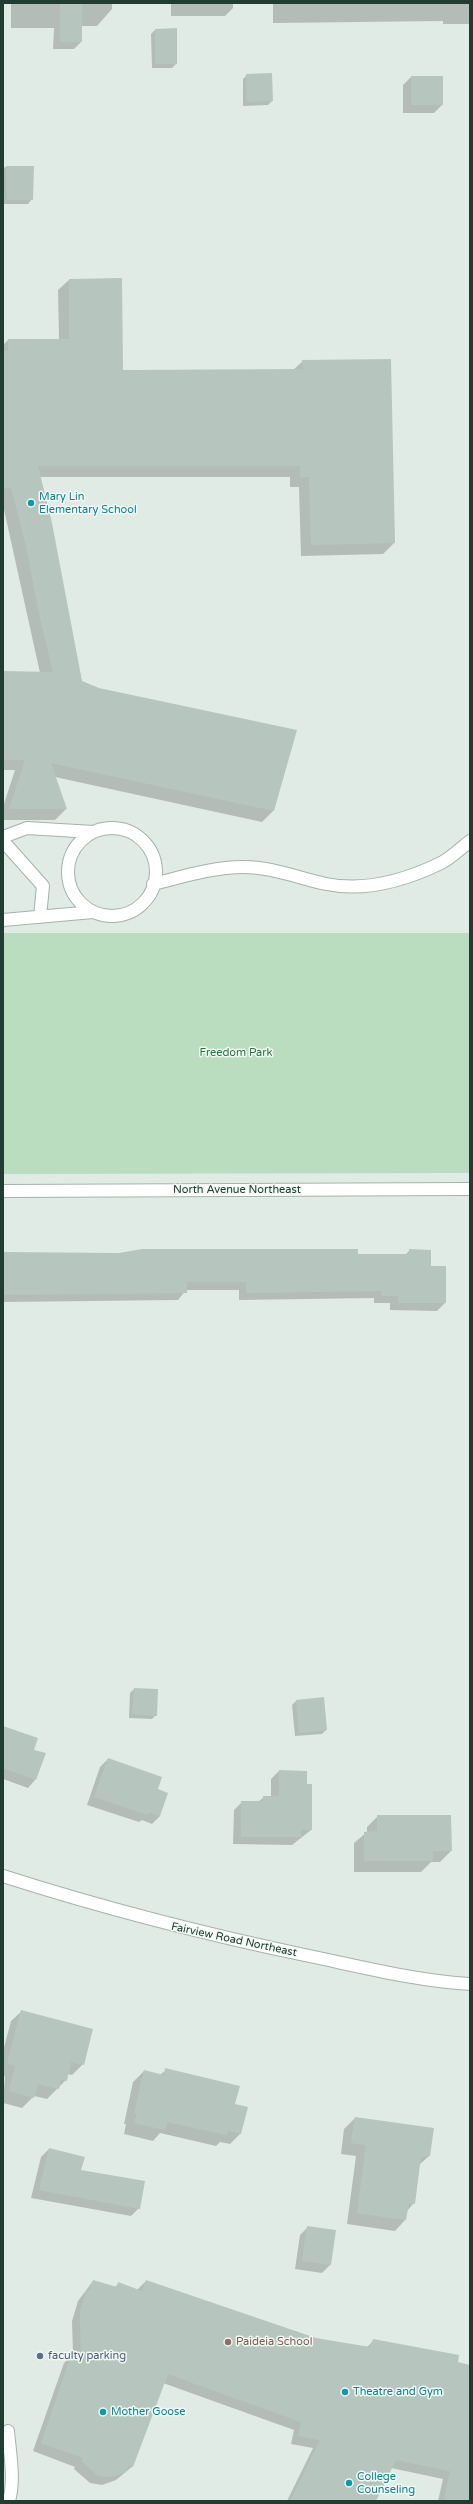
<!DOCTYPE html>
<html>
<head>
<meta charset="utf-8">
<style>
	body { margin:0 }
	#map { position:relative; width:473px; height:2504px; overflow:hidden; background:#e1ebe5; font-family:"Varela Round",sans-serif }
	canvas { display:block }
	.frame { position:absolute; inset:0; border:4px solid #213c32; pointer-events:none }
</style>
</head>
<body>
<div id="map">
<canvas width="473" height="2504"></canvas>
<div class="frame"></div>
</div>
<script>
const g = document.querySelector('canvas').getContext('2d');
g.lineJoin = 'round';
function fillPath(path, color) { g.fillStyle = color; g.fill(path, 'evenodd'); }
function stroke(path, color, width, dash) { g.strokeStyle = color; g.lineWidth = width; g.lineCap = dash ? 'butt' : 'round'; g.setLineDash(dash || []); g.stroke(path); }
function drawText(font, color, halo, rows, align = 'center') {
  g.font = font + ' "Varela Round",sans-serif'; g.lineWidth = 3; g.setLineDash([]); g.textBaseline = 'middle'; g.strokeStyle = halo; g.fillStyle = color; for (const [text, x, y, turn = 0] of rows) {
    g.save(); g.translate(x, y); g.rotate((+turn || 0) * Math.PI / 180); g.textAlign = isNaN(turn) ? turn : align; if (halo) g.strokeText(text, 0, 0); g.fillText(text, 0, 0); g.restore();
  }
}
fillPath(new Path2D(`
	M 3,933 L 470,933 L 470,1173 L 3,1174 Z`), '#b9ddbe');
fillPath(new Path2D(`
	M 11,3 L 112,3 L 112,9 L 97,26 L 81,26 L 81,42 L 74,49 L 53,49 L 54,28 L 11,28 Z
	M 171,3 L 233,3 L 233,8 L 225,16 L 171,16 Z
	M 273,3 L 470,3 L 470,24 L 443,24 L 443,21 L 273,23 Z
	M 155,30 L 176,64 L 172,68 L 152,68 L 151,34 Z
	M 271,74 L 272,101 L 268,105 L 243,106 L 243,79 L 247,75 Z
	M 411,77 L 442,77 L 442,105 L 434,113 L 403,113 L 403,85 Z
	M 5,167 L 33,167 L 32,199 L 28,204 L 3,204 L 3,169 Z
	M 69,280 L 122,371 L 293,370 L 303,361 L 390,360 L 394,543 L 383,554 L 301,556 L 299,487 L 290,487 L 290,477 L 40,477 L 82,682 L 98,689 L 296,731 L 273,811 L 262,822 L 55,777 L 66,809 L 55,820 L 3,820 L 3,807 L 15,770 L 3,770 L 3,672 L 40,673 L 3,505 L 3,345 L 8,340 L 59,340 L 58,290 Z
	M 410,1250 L 430,1267 L 445,1267 L 445,1303 L 437,1311 L 390,1310 L 390,1303 L 374,1303 L 374,1298 L 239,1300 L 239,1290 L 186,1290 L 178,1300 L 3,1302 L 3,1253 L 405,1255 Z
	M 134,1689 L 157,1690 L 156,1715 L 152,1719 L 129,1718 L 130,1693 Z
	M 323,1698 L 326,1730 L 322,1734 L 295,1736 L 292,1705 L 296,1701 Z
	M 3,1727 L 35,1780 L 28,1788 L 3,1779 Z
	M 108,1759 L 157,1790 L 160,1816 L 152,1824 L 142,1820 L 139,1822 L 87,1805 L 100,1767 Z
	M 279,1771 L 306,1785 L 311,1830 L 292,1845 L 233,1844 L 234,1810 L 242,1802 L 258,1802 L 264,1797 L 271,1797 L 271,1779 Z
	M 378,1816 L 451,1851 L 440,1862 L 431,1862 L 421,1872 L 354,1872 L 354,1843 L 367,1832 L 367,1827 Z
	M 22,2011 L 83,2064 L 72,2075 L 67,2074 L 66,2080 L 47,2099 L 34,2096 L 22,2108 L 3,2103 L 5,2076 L 3,2076 L 3,2051 L 11,2021 Z
	M 166,2070 L 234,2105 L 241,2133 L 230,2144 L 220,2142 L 216,2146 L 160,2133 L 153,2141 L 124,2134 L 126,2124 L 124,2124 L 133,2082 L 144,2071 L 160,2075 Z
	M 355,2118 L 429,2156 L 419,2165 L 414,2203 L 407,2211 L 405,2220 L 395,2231 L 347,2224 L 356,2156 L 341,2154 L 344,2129 Z
	M 49,2149 L 80,2171 L 139,2208 L 131,2216 L 31,2198 L 41,2157 Z
	M 308,2227 L 330,2265 L 322,2273 L 295,2269 L 300,2235 Z
	M 93,2281 L 114,2288 L 118,2284 L 137,2290 L 146,2281 L 316,2339 L 367,2347 L 374,2340 L 470,2366 L 470,2501 L 438,2501 L 443,2479 L 391,2468 L 375,2501 L 287,2501 L 313,2448 L 291,2444 L 294,2430 L 163,2383 L 133,2466 L 116,2480 L 102,2485 L 90,2483 L 74,2469 L 75,2467 L 33,2451 L 64,2363 L 73,2354 L 72,2321 L 78,2301 Z`), '#0003');
fillPath(new Path2D(`
	M 60,3 L 82,3 L 82,42 L 60,42 Z
	M 177,28 L 177,64 L 155,64 L 155,29 Z
	M 272,73 L 273,101 L 247,102 L 246,74 Z
	M 411,76 L 443,76 L 443,105 L 411,105 Z
	M 6,166 L 34,166 L 33,200 L 7,200 Z
	M 122,278 L 123,370 L 303,369 L 302,360 L 391,359 L 395,543 L 311,545 L 309,477 L 300,477 L 300,466 L 38,466 L 52,523 L 82,681 L 99,688 L 297,730 L 274,811 L 51,763 L 67,809 L 9,809 L 25,760 L 3,760 L 3,671 L 53,672 L 38,609 L 25,541 L 11,488 L 3,488 L 3,351 L 8,351 L 8,339 L 69,339 L 69,279 Z
	M 142,1249 L 358,1249 L 358,1254 L 409,1254 L 409,1249 L 431,1250 L 431,1266 L 446,1266 L 446,1303 L 398,1303 L 398,1296 L 381,1296 L 381,1291 L 246,1293 L 246,1282 L 187,1282 L 187,1293 L 3,1295 L 3,1252 L 119,1253 Z
	M 134,1688 L 158,1689 L 157,1716 L 132,1714 Z
	M 324,1697 L 327,1730 L 299,1733 L 296,1700 Z
	M 3,1726 L 38,1738 L 34,1750 L 46,1753 L 36,1780 L 3,1768 Z
	M 108,1758 L 162,1777 L 158,1789 L 168,1793 L 160,1816 L 149,1812 L 148,1815 L 94,1797 Z
	M 279,1770 L 307,1771 L 307,1784 L 312,1784 L 312,1830 L 301,1830 L 301,1837 L 241,1837 L 241,1801 L 263,1801 L 263,1796 L 279,1796 Z
	M 377,1815 L 451,1815 L 452,1851 L 433,1851 L 433,1861 L 364,1861 L 364,1832 L 377,1831 Z
	M 21,2010 L 93,2029 L 84,2065 L 71,2062 L 67,2081 L 61,2079 L 59,2089 L 38,2084 L 34,2098 L 9,2091 L 15,2066 L 7,2063 Z
	M 165,2068 L 240,2086 L 235,2104 L 248,2107 L 241,2134 L 228,2131 L 227,2135 L 167,2122 L 165,2130 L 134,2123 L 137,2114 L 134,2113 L 144,2070 L 164,2075 Z
	M 355,2117 L 434,2128 L 430,2156 L 421,2157 L 415,2204 L 409,2203 L 406,2220 L 357,2213 L 366,2145 L 351,2143 Z
	M 49,2148 L 85,2157 L 81,2170 L 145,2181 L 140,2209 L 39,2190 Z
	M 307,2226 L 336,2230 L 331,2265 L 302,2261 Z
	M 93,2280 L 117,2287 L 118,2282 L 142,2291 L 146,2280 L 316,2338 L 370,2347 L 373,2339 L 459,2355 L 458,2362 L 470,2365 L 470,2501 L 444,2501 L 450,2471 L 396,2460 L 376,2501 L 290,2501 L 320,2440 L 298,2436 L 301,2422 L 168,2374 L 133,2467 L 128,2465 L 126,2472 L 111,2477 L 98,2476 L 82,2461 L 83,2458 L 41,2443 L 72,2353 L 81,2356 L 80,2312 L 86,2291 L 90,2290 Z`), '#b6c6be');
const minor = new Path2D(`
	M68 872a44 44 0 1 1 88 0a44 44 0 1 1-88 0Z
	M 3,837 L 27,828 L 93,832
	M 3,841 L 43,886 L 40,917
	M 153,884 C 182,877 213,867 243,867 C 272,867 298,878 326,884 C 365,892 406,880 441,863 C 451,858 461,848 470,841
	M 3,920 L 93,912
	M 3,1191 L 470,1189
	M 3,1876 C 106,1909 208,1935 314,1957 C 366,1968 418,1981 470,1984
	M 8,2431 C 10,2454 15,2479 9,2501`);
stroke(minor, '#a4b3ac', 14);
stroke(minor, '#fff', 12);
for (const [x, y, r, color] of [
	[31,503,4,"#0f9aa8"],
	[228,2342,4,"#8d6e63"],
	[40,2356,4,"#5c6f8a"],
	[345,2392,4,"#0f9aa8"],
	[103,2412,4,"#0f9aa8"],
	[349,2483,4,"#0f9aa8"]
]) { const dot = new Path2D(); dot.arc(x, y, r, 0, 2 * Math.PI); g.fillStyle = color; g.fill(dot); stroke(dot, '#f1f8f4', 1.5); }
drawText('11px', '#0d838f', '#f1f8f4', [
	["Mary Lin",39,497],
	["Elementary School",39,510],
	["Theatre and Gym",353,2392],
	["Mother Goose",111,2412],
	["College",357,2477],
	["Counseling",357,2490]
], 'left');
drawText('11px', '#2b733e', '#f1f8f4', [
	["Freedom Park",236,1053]
]);
drawText('11px', '#213c32', '#f1f8f4', [
	["North Avenue Northeast",237,1190],
	["Fairview Road Northeast",234,1940,12]
]);
drawText('11px', '#785e54', '#f1f8f4', [
	["Paideia School",236,2342]
], 'left');
drawText('11px', '#4e5e75', '#f1f8f4', [
	["faculty parking",48,2356]
], 'left');
</script>
</body>
</html>
